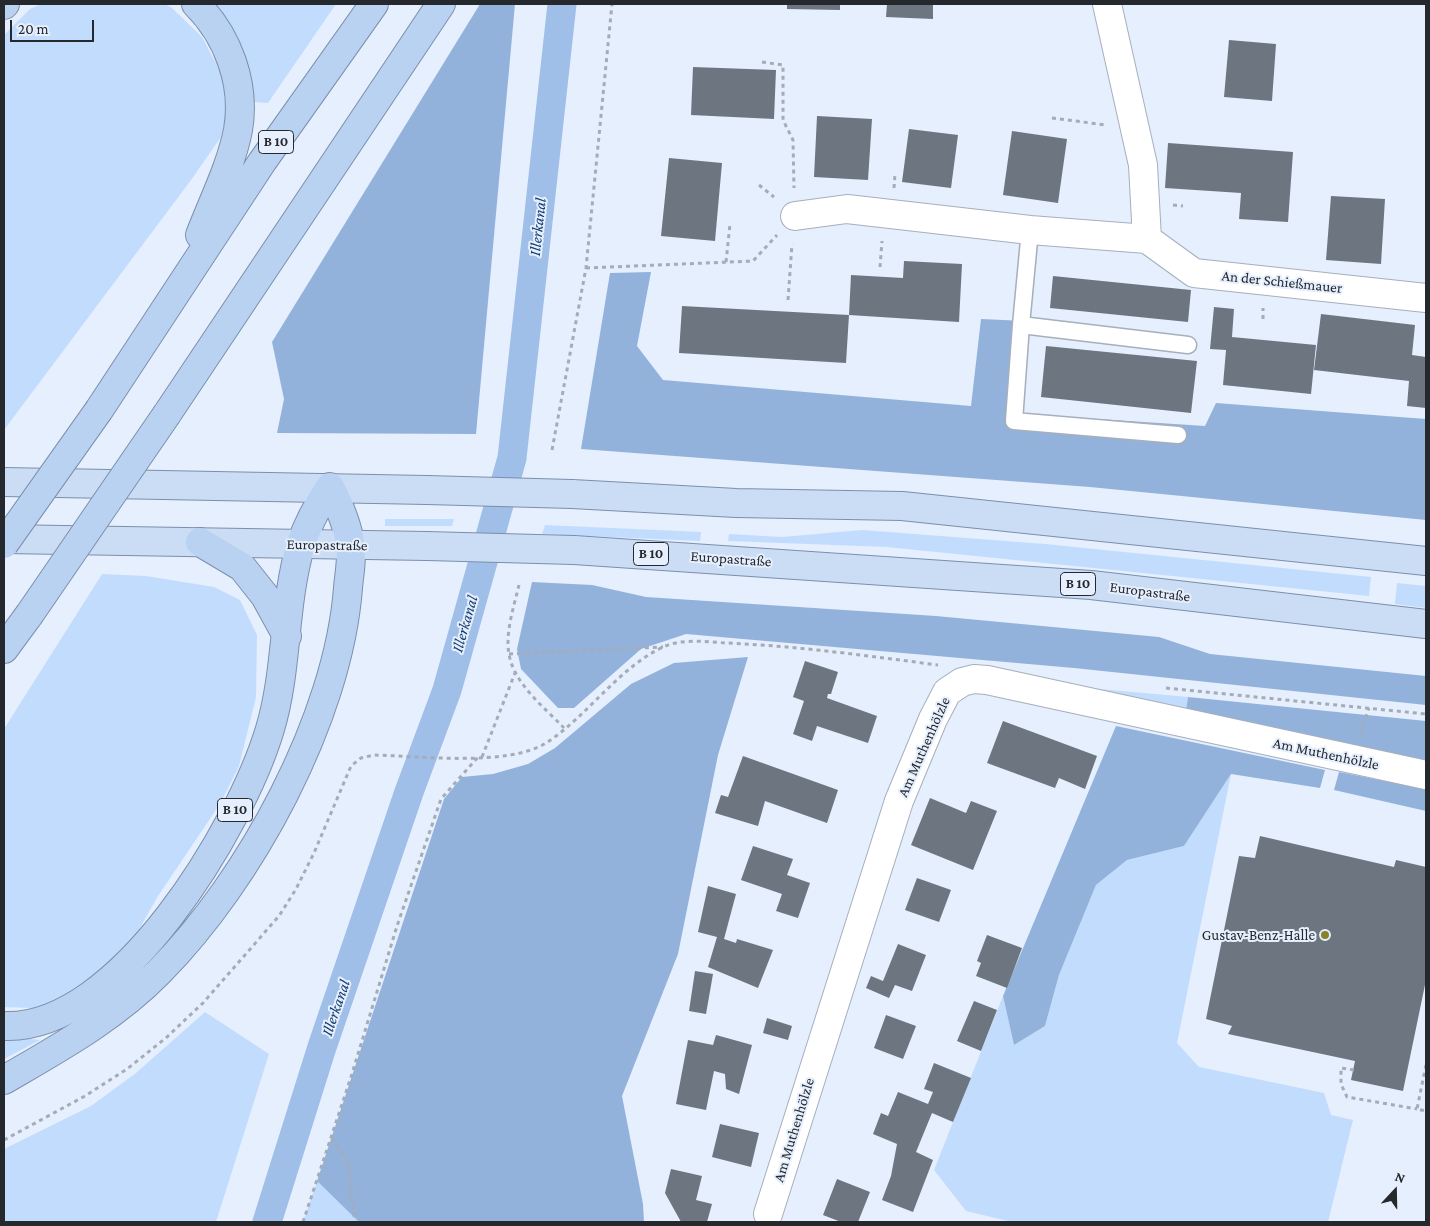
<!DOCTYPE html>
<html>
<head>
<meta charset="utf-8">
<style>
	body { margin:0 }
	#map { position:relative; width:1430px; height:1226px; overflow:hidden; background:#e6effd; font-family:"Crimson Pro",serif }
	canvas { display:block }
	.frame { position:absolute; inset:0; border:5px solid #25282d; pointer-events:none }
	.north { position:absolute; left:1370px; top:1166px; width:50px; height:50px; -webkit-text-stroke:4px #e6effd; paint-order:stroke; rotate:21deg; font-size:14px; font-weight:700; line-height:20px; text-align:center; color:#25282d }
	.north::after { content:''; display:block; margin:auto; width:18px; height:22px; background:#25282d; clip-path:polygon(50% 0,100% 100%,50% 72%,0 100%) }
	.scale { position:absolute; left:10px; top:20px; width:84px; height:22px; box-sizing:border-box; border:2px solid #25282d; border-top:0; padding-left:6px; font-size:15px; line-height:18px; white-space:nowrap; color:#25282d; -webkit-text-stroke:4px #e6effd; paint-order:stroke }
</style>
</head>
<body>
<div id="map">
<canvas width="1430" height="1226"></canvas>
<div class="frame"></div>
<div class="north">N</div>
<div class="scale">20 m</div>
</div>
<script>
const g = document.querySelector('canvas').getContext('2d');
g.lineJoin = 'round';
function fillPath(path, color) { g.fillStyle = color; g.fill(path, 'evenodd'); }
function stroke(path, color, width, dash) { g.strokeStyle = color; g.lineWidth = width; g.lineCap = dash ? 'butt' : 'round'; g.setLineDash(dash || []); g.stroke(path); }
function drawText(font, color, halo, rows, align = 'center') {
  g.font = font + ' "Crimson Pro",serif'; g.lineWidth = 4; g.setLineDash([]); g.textBaseline = 'middle'; g.strokeStyle = halo; g.fillStyle = color; for (const [text, x, y, turn = 0] of rows) {
    g.save(); g.translate(x, y); g.rotate((+turn || 0) * Math.PI / 180); g.textAlign = isNaN(turn) ? turn : align; if (halo) g.strokeText(text, 0, 0); g.fillText(text, 0, 0); g.restore();
  }
}
fillPath(new Path2D(`
	M 41,4 L 164,4 L 171,7 L 202,37 L 221,73 L 227,112 L 221,137 L 191,180 L 4,430 L 4,35 L 30,9 Z
	M 211,4 L 336,4 L 268,103 L 254,102 L 245,58 Z
	M 385,519 L 454,519 L 452,526 L 385,526 Z
	M 545,525 L 701,532 L 700,541 L 542,534 Z
	M 862,530 L 1045,544 L 1371,577 L 1369,596 L 887,547 L 728,541 L 729,534 L 782,537 Z
	M 102,574 L 146,576 L 214,587 L 240,600 L 257,635 L 256,697 L 239,766 L 220,804 L 158,896 L 129,947 L 96,981 L 55,1002 L 33,1008 L 4,1007 L 4,729 Z
	M 1397,583 L 1426,586 L 1426,608 L 1395,604 Z
	M 1022,682 L 1188,697 L 1185,717 Z
	M 1231,774 L 1177,1043 L 1199,1067 L 1324,1093 L 1331,1115 L 1353,1120 L 1328,1222 L 1012,1222 L 966,1211 L 934,1170 L 1003,996 L 1014,1045 L 1045,1026 L 1059,975 L 1096,885 L 1127,860 L 1184,846 Z
	M 205,1012 L 269,1054 L 216,1222 L 4,1222 L 4,1149 L 91,1106 L 136,1073 Z
	M 4,1036 L 40,1040 L 4,1059 Z
	M 317,1181 L 359,1222 L 303,1222 Z`), '#c2dcfe');
fillPath(new Path2D(`
	M 480,4 L 515,4 L 476,434 L 277,433 L 284,399 L 272,342 Z
	M 651,272 L 637,346 L 663,380 L 971,406 L 981,319 L 1025,321 L 1022,414 L 1205,426 L 1216,403 L 1426,419 L 1426,520 L 1090,487 L 581,449 L 610,273 Z
	M 532,582 L 592,585 L 646,597 L 936,616 L 1159,637 L 1210,654 L 1426,676 L 1426,705 L 1074,668 L 686,634 L 641,649 L 574,708 L 558,708 L 521,669 L 517,649 Z
	M 748,657 L 718,755 L 678,954 L 622,1096 L 643,1204 L 644,1222 L 359,1222 L 317,1181 L 444,799 L 462,777 L 493,774 L 528,764 L 555,748 L 631,684 L 674,663 Z
	M 1188,697 L 1426,721 L 1426,768 L 1185,717 Z
	M 1116,726 L 1325,770 L 1320,788 L 1231,774 L 1184,846 L 1127,860 L 1096,885 L 1059,975 L 1045,1026 L 1014,1045 L 1003,996 Z
	M 1339,772 L 1426,789 L 1426,811 L 1334,790 Z`), '#93b2db');
stroke(new Path2D(`
	M 267,1222 L 322,1047 L 409,792 L 447,690 L 512,458 L 562,4`), '#9fbee8', 29);
fillPath(new Path2D(`
	M 787,4 L 840,4 L 840,10 L 787,9 Z
	M 887,4 L 933,4 L 933,19 L 886,17 Z
	M 1229,40 L 1276,44 L 1272,101 L 1224,97 Z
	M 693,67 L 776,70 L 774,119 L 691,115 Z
	M 817,116 L 872,119 L 868,180 L 814,177 Z
	M 909,129 L 958,135 L 951,188 L 902,182 Z
	M 1012,131 L 1067,139 L 1058,203 L 1003,195 Z
	M 1168,143 L 1293,152 L 1288,222 L 1239,219 L 1241,193 L 1165,188 Z
	M 669,158 L 722,163 L 715,241 L 661,236 Z
	M 1331,196 L 1385,199 L 1381,264 L 1326,260 Z
	M 904,261 L 962,264 L 959,322 L 849,315 L 851,275 L 903,278 Z
	M 1053,276 L 1191,290 L 1188,322 L 1050,308 Z
	M 682,306 L 849,315 L 846,363 L 679,353 Z
	M 1214,307 L 1234,309 L 1232,337 L 1316,345 L 1311,394 L 1223,385 L 1226,350 L 1210,349 Z
	M 1321,314 L 1415,325 L 1412,355 L 1426,357 L 1426,408 L 1407,406 L 1409,381 L 1314,370 Z
	M 1046,346 L 1197,361 L 1191,413 L 1041,397 Z
	M 805,661 L 838,672 L 831,694 L 828,694 L 827,698 L 877,716 L 868,743 L 817,726 L 812,741 L 793,734 L 804,701 L 793,697 Z
	M 1003,721 L 1097,756 L 1085,789 L 1059,778 L 1055,788 L 987,763 Z
	M 743,756 L 838,790 L 827,823 L 765,801 L 758,826 L 715,813 L 721,795 L 728,797 Z
	M 930,798 L 966,813 L 971,801 L 997,811 L 973,870 L 911,845 Z
	M 1260,836 L 1394,867 L 1396,860 L 1426,867 L 1426,980 L 1403,1091 L 1351,1080 L 1355,1061 L 1228,1034 L 1232,1026 L 1206,1019 L 1239,856 L 1255,858 Z
	M 753,846 L 793,859 L 787,875 L 810,883 L 798,918 L 776,911 L 782,894 L 741,880 Z
	M 917,878 L 951,890 L 939,922 L 905,910 Z
	M 708,886 L 736,894 L 724,939 L 736,943 L 737,939 L 773,950 L 758,988 L 708,967 L 717,937 L 698,932 Z
	M 987,935 L 1022,948 L 1007,988 L 976,976 L 981,963 L 977,961 Z
	M 898,944 L 926,955 L 912,991 L 895,985 L 889,998 L 866,988 L 871,976 L 883,981 Z
	M 695,971 L 713,974 L 706,1014 L 689,1011 Z
	M 974,1001 L 997,1010 L 981,1051 L 957,1041 Z
	M 886,1015 L 916,1026 L 903,1059 L 874,1048 Z
	M 767,1018 L 792,1026 L 788,1040 L 763,1033 Z
	M 716,1035 L 752,1045 L 739,1094 L 726,1089 L 725,1074 L 714,1071 L 706,1110 L 676,1104 L 688,1040 L 713,1045 Z
	M 934,1063 L 971,1078 L 953,1122 L 932,1113 L 916,1152 L 933,1160 L 913,1212 L 882,1200 L 891,1176 L 897,1144 L 873,1134 L 881,1113 L 888,1116 L 898,1092 L 928,1104 L 933,1092 L 924,1089 Z
	M 720,1124 L 759,1133 L 751,1167 L 712,1157 Z
	M 671,1169 L 702,1176 L 696,1200 L 712,1204 L 707,1222 L 681,1222 L 665,1193 Z
	M 837,1179 L 870,1192 L 858,1222 L 841,1222 L 823,1215 Z`), '#6d7581');
const service = new Path2D(`
	M 1030,230 L 1021,325 L 1188,345
	M 1021,325 L 1014,421 L 1178,435`);
const minor = new Path2D(`
	M 1107,4 L 1143,165 L 1147,239
	M 795,216 L 847,209 L 1030,230 L 1147,239 L 1194,273 L 1426,298
	M 768,1214 L 899,801 L 933,719 L 947,692 L 962,682 L 974,679 L 987,680 L 1426,775`);
const primary = new Path2D(`
	M 4,482 L 427,490
	M 572,494 L 736,503 L 902,506 L 1426,561
	M 4,539 L 427,546
	M 574,550 L 1091,585 L 1426,624`);
const trunk = new Path2D(`
	M 196,4 C 228,36 246,84 238,130 C 231,166 213,201 200,235
	M 4,5 L 5,4
	M 99,410 L 262,162 L 374,4
	M 167,414 L 441,4
	M 200,542 L 242,567 L 265,596 L 287,636
	M 4,649 L 29,615
	M 4,1026 C 120,1031 241,826 270,729 C 288,669 283,604 301,544 C 308,523 318,505 330,487 C 339,505 347,523 350,543 C 353,557 349,574 348,588 C 338,719 250,880 159,972 C 114,1018 59,1048 4,1080`);
stroke(service, '#a6afbc', 19);
stroke(minor, '#a6afbc', 30);
stroke(primary, '#7b8fab', 30);
stroke(trunk, '#7b8fab', 30);
stroke(new Path2D(`
	M 762,62 L 783,65 L 783,120 L 793,140 L 794,188
	M 1052,118 L 1106,125
	M 759,185 L 774,197
	M 894,188 L 895,174
	M 1173,205 L 1183,206
	M 726,262 L 730,224
	M 880,267 L 882,241
	M 586,268 L 753,261 L 777,235
	M 788,300 L 792,244
	M 1263,319 L 1263,308
	M 552,450 L 586,268 L 612,4
	M 519,585 C 514,606 505,633 509,654 C 514,684 544,707 564,728
	M 509,654 L 663,647
	M 1166,688 L 1426,714
	M 1360,733 L 1369,708
	M 482,757 L 515,673
	M 1426,1065 L 1417,1109 L 1426,1111
	M 1354,1070 L 1341,1068 L 1341,1084 L 1347,1097 L 1417,1109
	M 332,1138 L 347,1161 L 355,1222
	M 4,1140 L 85,1096 L 127,1069 L 167,1037 L 203,1003 L 279,916 L 296,889 L 314,853 L 351,766 L 361,758 L 374,755 C 420,756 507,767 546,743 C 588,716 617,669 663,647 C 682,638 707,642 727,643 C 798,646 868,656 938,665
	M 303,1222 L 351,1077 L 397,926 L 441,799 L 478,757`), '#a5acb7', 3, [4, 4]);
stroke(service, '#fff', 16);
stroke(minor, '#fff', 28);
stroke(primary, '#cbddf5', 28);
stroke(trunk, '#bad2f2', 28);
const primaryBridge = new Path2D(`
	M 427,490 L 572,494
	M 427,546 L 574,550`);
const trunkBridge = new Path2D(`
	M 4,544 L 99,410
	M 29,615 L 167,414`);
stroke(primaryBridge, '#7b8fab', 30, []);
stroke(trunkBridge, '#7b8fab', 30, []);
stroke(primaryBridge, '#cbddf5', 28);
stroke(trunkBridge, '#bad2f2', 28);
for (const [x, y, r, color] of [
	[1325,935,5,"#88832b"]
]) { const dot = new Path2D(); dot.arc(x, y, r, 0, 2 * Math.PI); g.fillStyle = color; g.fill(dot); stroke(dot, '#e6effd', 2); }
for (const [x, y, w] of [
	[276,142,35],
	[651,554,35],
	[1078,584,35],
	[235,810,35]
]) { const box = new Path2D(); box.roundRect(x - w / 2, y - 11.5, w, 23, 4); g.fillStyle = '#e6effd'; g.fill(box); stroke(box, '#25282d', 1); }
drawText('bold 14px', '#25282d', null, [
	["B 10",276,142],
	["B 10",651,554],
	["B 10",1078,584],
	["B 10",235,810]
]);
drawText('15px', '#25282d', '#e6effd', [
	["An der Schießmauer",1282,282,6],
	["Europastraße",327,545,1],
	["Europastraße",731,559,4],
	["Europastraße",1150,592,7],
	["Am Muthenhölzle",924,747,-66],
	["Am Muthenhölzle",1326,754,12],
	["Am Muthenhölzle",794,1130,-73]
]);
drawText('15px', '#25282d', '#e6effd', [
	["Gustav-Benz-Halle",1315,935]
], 'right');
drawText('italic 16px', '#133c6f', '#e6effd', [
	["Illerkanal",538,227,-84],
	["Illerkanal",465,624,-74],
	["Illerkanal",336,1008,-71]
]);
</script>
</body>
</html>
